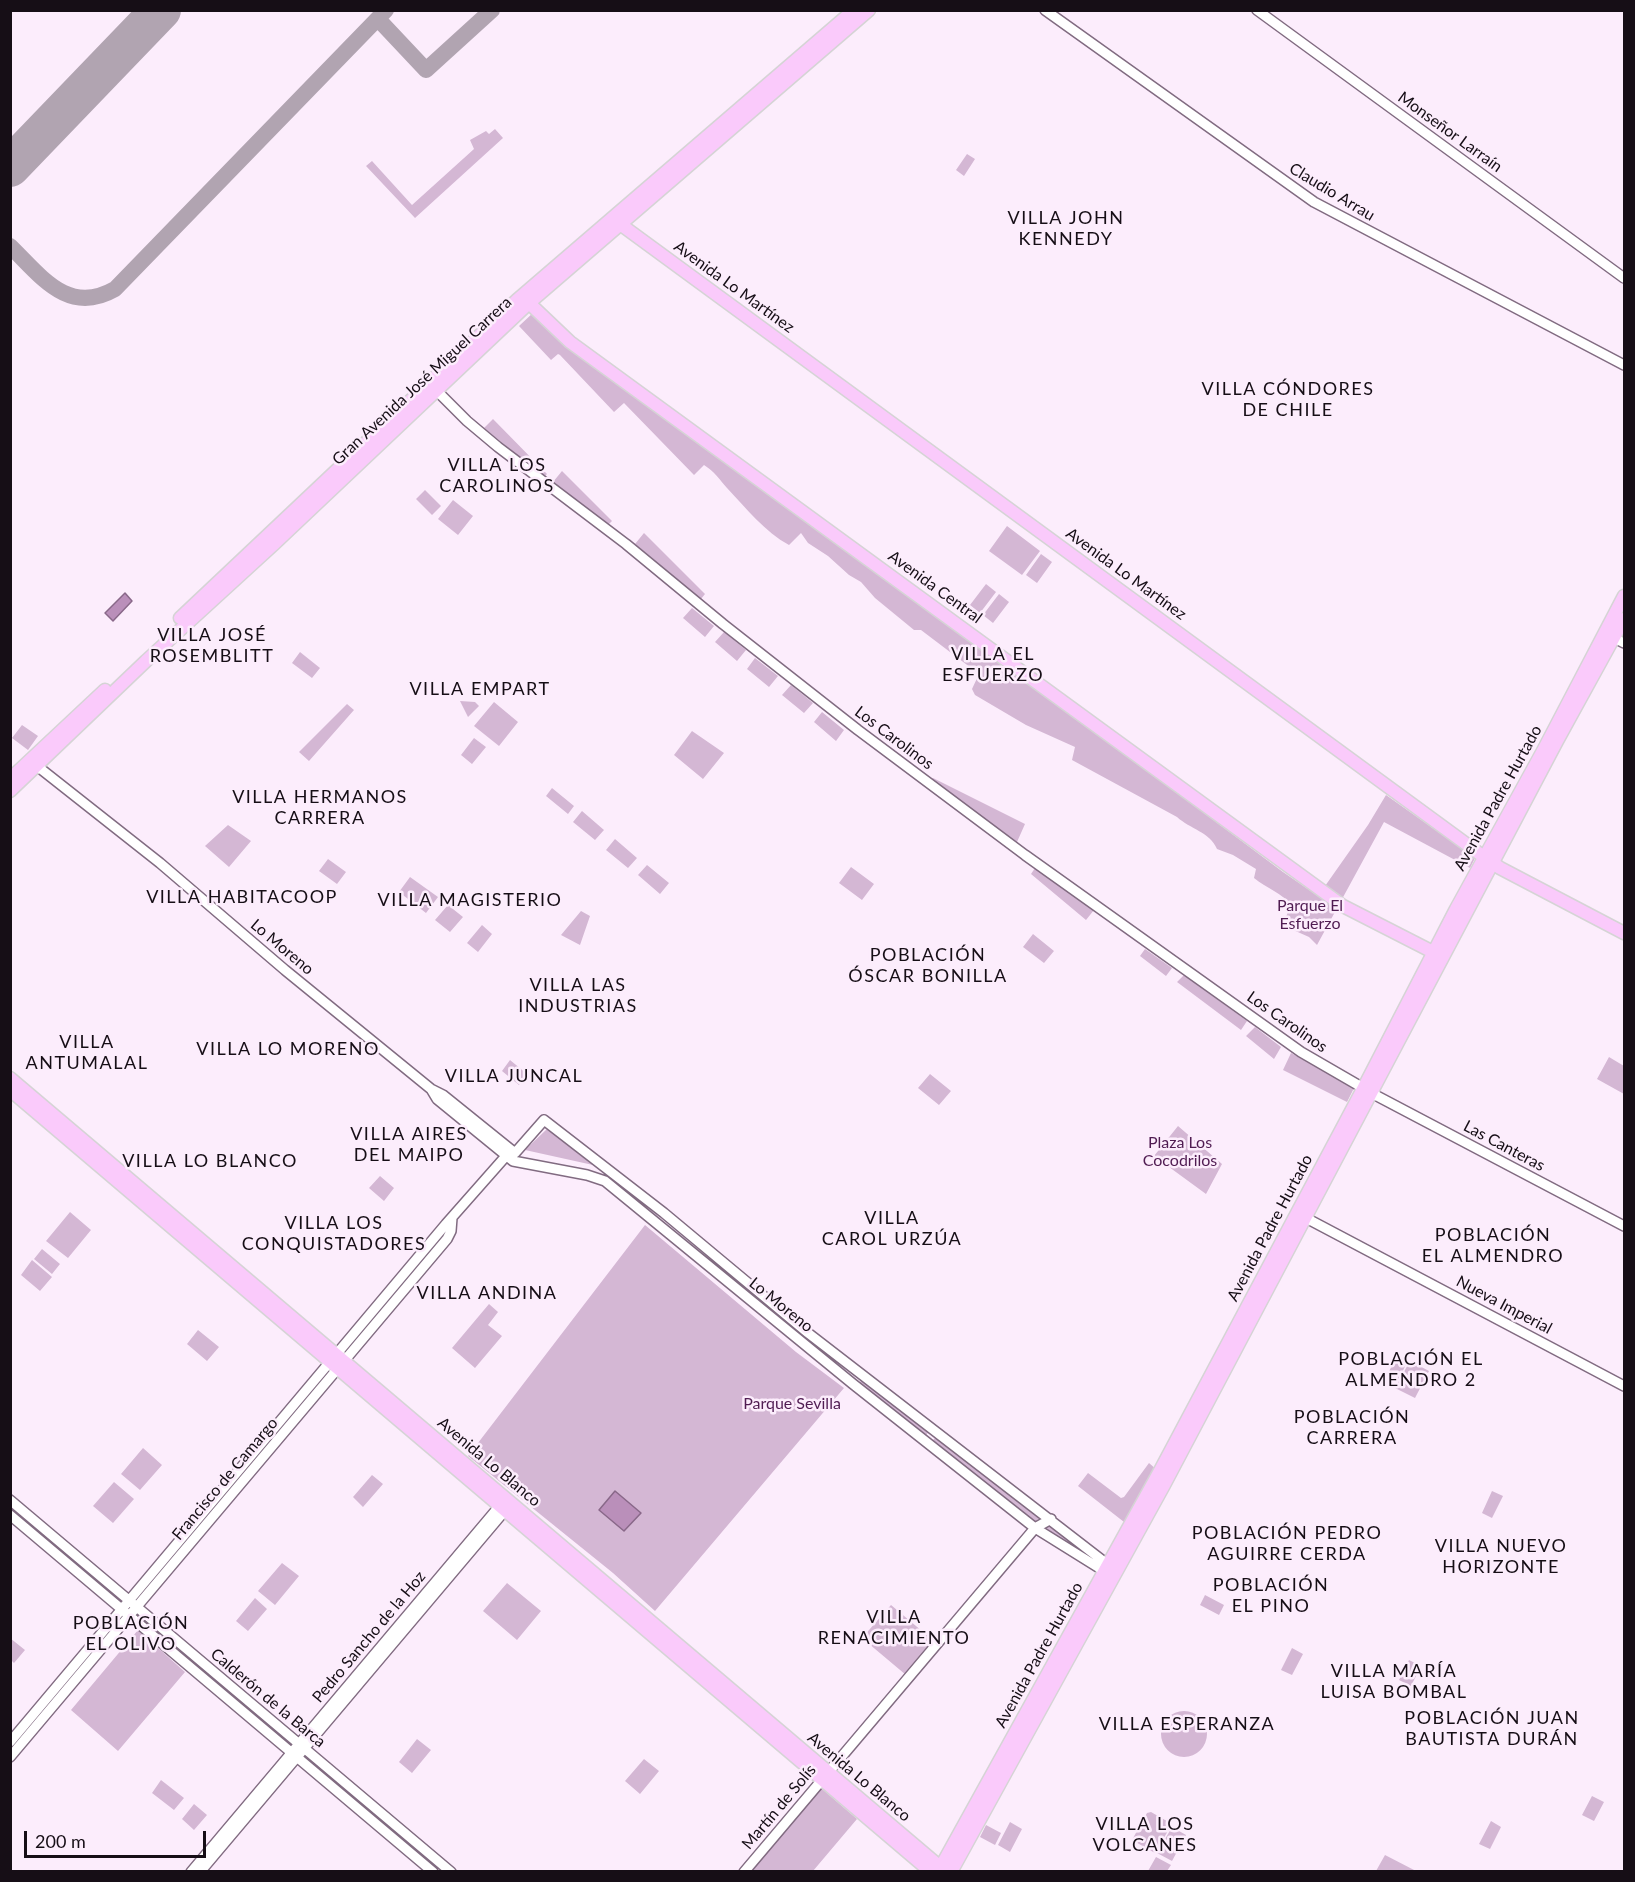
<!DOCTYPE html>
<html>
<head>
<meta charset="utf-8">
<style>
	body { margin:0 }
	#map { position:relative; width:1635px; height:1882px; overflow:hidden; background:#fcedfc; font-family:Lato,sans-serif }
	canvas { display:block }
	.frame { position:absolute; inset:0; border:12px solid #160e16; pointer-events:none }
	.scale { position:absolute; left:24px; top:1831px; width:182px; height:27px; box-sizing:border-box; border:3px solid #160e16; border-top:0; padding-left:8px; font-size:18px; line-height:21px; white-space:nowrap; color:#160e16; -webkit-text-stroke:4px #fcedfc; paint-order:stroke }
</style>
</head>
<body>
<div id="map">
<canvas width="1635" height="1882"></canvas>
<div class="frame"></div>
<div class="scale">200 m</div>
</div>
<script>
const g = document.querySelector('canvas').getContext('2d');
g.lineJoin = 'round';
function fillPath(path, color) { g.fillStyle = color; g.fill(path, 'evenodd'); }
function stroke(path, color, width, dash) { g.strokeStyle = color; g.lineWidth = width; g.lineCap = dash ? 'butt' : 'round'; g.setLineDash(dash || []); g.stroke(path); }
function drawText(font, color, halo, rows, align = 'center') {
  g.font = font + ' Lato,sans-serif'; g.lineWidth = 5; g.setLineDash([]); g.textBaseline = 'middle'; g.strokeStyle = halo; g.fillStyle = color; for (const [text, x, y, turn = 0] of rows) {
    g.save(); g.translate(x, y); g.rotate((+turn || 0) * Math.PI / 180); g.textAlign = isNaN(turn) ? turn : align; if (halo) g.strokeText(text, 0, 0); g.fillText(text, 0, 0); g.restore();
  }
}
fillPath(new Path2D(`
	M 495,129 L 503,138 L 415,218 L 366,166 L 372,161 L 412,205 L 474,149 L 470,140 L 486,131 L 489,134 Z
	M 967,154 L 975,159 L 964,176 L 956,170 Z
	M 534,312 L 1283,872 L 1318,896 L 1368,825 L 1386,795 L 1475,858 L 1470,868 L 1384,822 L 1317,945 L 1309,937 L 1282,925 L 1291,906 C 1282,892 1267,889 1254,878 L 1256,869 L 1233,855 L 1217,849 C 1210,832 1190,829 1177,817 L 1072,760 L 1075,747 L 1026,725 L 975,695 L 972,689 L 979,674 L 921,630 L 914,630 L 875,598 L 861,582 L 849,575 L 828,556 L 808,543 L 801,533 L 789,545 C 765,532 746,508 727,488 C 720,480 714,471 704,465 L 694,475 L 624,403 L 614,412 L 560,355 L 558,354 L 551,360 L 519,326 Z
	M 493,419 L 547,474 L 544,477 L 484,428 Z
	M 562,471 L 612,521 L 608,525 L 553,482 Z
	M 425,490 L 441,506 L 432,515 L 416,499 Z
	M 453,500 L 473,516 L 458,535 L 438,519 Z
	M 1007,526 L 1040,551 L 1022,575 L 989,551 Z
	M 644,533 L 705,594 L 701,599 L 635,544 Z
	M 1041,554 L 1052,562 L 1037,583 L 1026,575 Z
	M 986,584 L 996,592 L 980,613 L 970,605 Z
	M 999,594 L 1009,602 L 993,623 L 983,615 Z
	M 692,608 L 714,626 L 705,637 L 683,618 Z
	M 724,632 L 746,650 L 737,661 L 715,642 Z
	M 300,652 L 320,668 L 312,678 L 292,663 Z
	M 755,658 L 778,676 L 769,687 L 747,669 Z
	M 791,685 L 813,703 L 804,713 L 782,695 Z
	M 460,701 L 475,702 L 479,706 L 468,717 Z
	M 494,702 L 518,722 L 499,746 L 474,726 Z
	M 347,704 L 354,710 L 309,761 L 299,752 Z
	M 822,712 L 844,730 L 836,741 L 814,722 Z
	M 22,725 L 38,736 L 28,750 L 12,738 Z
	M 692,731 L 724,753 L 703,779 L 674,755 Z
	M 474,738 L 486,747 L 472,764 L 461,755 Z
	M 933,778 L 1025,824 L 1017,842 L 931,780 Z
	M 552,788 L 574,806 L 568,814 L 546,796 Z
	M 582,811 L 604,830 L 595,840 L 573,822 Z
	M 228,825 L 251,841 L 229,867 L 205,846 Z
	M 615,839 L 637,858 L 628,868 L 606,850 Z
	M 328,859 L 346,872 L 337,884 L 319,871 Z
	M 647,865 L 669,883 L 660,894 L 638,875 Z
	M 851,867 L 874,884 L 862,900 L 839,883 Z
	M 1035,868 L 1094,910 L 1086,920 L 1031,874 Z
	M 410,877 L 438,897 L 426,913 L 399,892 Z
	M 448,905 L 463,917 L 450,932 L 435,920 Z
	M 581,911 L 590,916 L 580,945 L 561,935 Z
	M 482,925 L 492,934 L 478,952 L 467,943 Z
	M 1033,934 L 1054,951 L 1044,963 L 1023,947 Z
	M 1145,949 L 1172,968 L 1166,976 L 1140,956 Z
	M 1184,975 L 1247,1021 L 1241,1030 L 1177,982 Z
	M 1255,1027 L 1281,1047 L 1274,1059 L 1246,1036 Z
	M 1291,1053 L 1354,1088 L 1347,1102 L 1283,1070 Z
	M 1609,1057 L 1624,1066 L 1624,1094 L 1597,1079 Z
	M 510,1060 L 527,1074 L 519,1085 L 502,1071 Z
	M 930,1074 L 951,1091 L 939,1105 L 918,1088 Z
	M 1178,1126 L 1222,1164 L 1206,1194 L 1154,1156 Z
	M 547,1129 L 593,1165 L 525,1150 Z
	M 380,1176 L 394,1188 L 384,1201 L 369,1188 Z
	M 70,1212 L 91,1230 L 68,1258 L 46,1241 Z
	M 645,1225 L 796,1352 L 844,1388 L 655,1611 L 613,1573 L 468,1456 Z
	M 42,1249 L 60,1264 L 52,1274 L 34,1259 Z
	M 32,1260 L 52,1277 L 40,1291 L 21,1275 Z
	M 489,1304 L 498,1312 L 488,1325 L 502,1336 L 475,1368 L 452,1348 Z
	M 198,1330 L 219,1347 L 207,1361 L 187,1344 Z
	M 1397,1357 L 1407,1362 L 1399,1379 L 1388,1373 Z
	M 1410,1361 L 1429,1371 L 1415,1398 L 1395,1388 Z
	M 863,1379 L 929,1431 L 925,1437 L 858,1384 Z
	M 936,1437 L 1039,1518 L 1033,1525 L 930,1443 Z
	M 143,1448 L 162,1465 L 140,1490 L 121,1474 Z
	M 1149,1463 L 1157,1470 L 1128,1521 L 1124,1522 L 1078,1486 L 1088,1473 L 1121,1498 L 1124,1497 Z
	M 372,1475 L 383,1484 L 363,1507 L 353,1497 Z
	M 114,1482 L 134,1499 L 113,1523 L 93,1506 Z
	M 1492,1491 L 1503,1496 L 1492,1518 L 1482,1513 Z
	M 1047,1524 L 1094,1556 L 1094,1560 L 1040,1530 Z
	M 282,1563 L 299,1576 L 275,1605 L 258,1591 Z
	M 507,1583 L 541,1611 L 517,1640 L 483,1611 Z
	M 1205,1595 L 1224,1605 L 1219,1615 L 1200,1605 Z
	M 255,1598 L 267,1609 L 248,1631 L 236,1621 Z
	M 891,1605 L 935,1642 L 906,1675 L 862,1638 Z
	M 138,1630 L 185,1672 L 118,1751 L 71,1710 Z
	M 10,1638 L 25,1650 L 14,1663 L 11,1660 Z
	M 1292,1648 L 1303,1654 L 1292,1675 L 1281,1670 Z
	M 1409,1660 L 1421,1666 L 1411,1686 L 1399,1680 Z
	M1161 1734a23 23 0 1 1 46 0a23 23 0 1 1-46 0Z
	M 417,1739 L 431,1750 L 412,1773 L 399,1762 Z
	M 644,1759 L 659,1771 L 640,1794 L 625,1781 Z
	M 161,1780 L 184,1798 L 174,1810 L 152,1793 Z
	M 820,1787 L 857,1819 L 813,1871 L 749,1872 Z
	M 1592,1796 L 1604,1802 L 1594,1821 L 1582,1815 Z
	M 194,1804 L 207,1815 L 194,1830 L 182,1819 Z
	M 1151,1812 L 1172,1824 L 1155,1853 L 1132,1840 L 1147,1813 Z
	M 1491,1821 L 1501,1827 L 1490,1849 L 1479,1844 Z
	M 1010,1822 L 1022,1829 L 1010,1852 L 998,1845 Z
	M 986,1825 L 1001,1833 L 995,1845 L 980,1837 Z
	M 1172,1827 L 1186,1835 L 1172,1861 L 1157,1853 Z
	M 1385,1855 L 1416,1871 L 1376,1871 Z
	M 1156,1857 L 1171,1865 L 1167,1871 L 1148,1871 Z`), '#d4b7d4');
const water = new Path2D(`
	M 125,593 L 132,601 L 113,621 L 105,613 Z
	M 615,1491 L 641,1513 L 624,1531 L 599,1510 Z`);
fillPath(water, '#ba8fba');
stroke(water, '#896889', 1.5);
stroke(new Path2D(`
	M 378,19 L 426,70 L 492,10
	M 10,246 C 41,276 68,316 115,289 L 386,10`), '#b1a4b1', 16);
stroke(new Path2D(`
	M 10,167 L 161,10`), '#b1a4b1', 40);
const minor = new Path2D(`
	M 1045,10 L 1314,202 L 1624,365
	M 1257,10 L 1624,278
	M 433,387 L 467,421 L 498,447 L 626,544 L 723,624 L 858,730 L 1025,855 L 1301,1052 L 1377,1096 L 1624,1226
	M 1608,635 L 1624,643
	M 32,762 L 160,863 L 285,970 L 431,1089 L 443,1095 L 515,1153 L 544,1120 L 664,1213 L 808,1333 L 1107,1564
	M 431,1089 L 437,1099 L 513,1161 L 587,1175 L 605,1181 L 853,1384 L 1035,1528 L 1104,1571
	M 1306,1218 L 1624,1386
	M 10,1500 L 451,1872
	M 10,1515 L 433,1872
	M 10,1742 L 446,1224 L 506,1156
	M 10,1757 L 447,1239 L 451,1231 L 452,1218
	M 191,1872 L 497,1509 L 504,1504
	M 200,1872 L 502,1514 L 501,1507
	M 744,1872 L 1035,1528 L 1051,1519`);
const major = new Path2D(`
	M 620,224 L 1484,857 L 1500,868 L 1624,933
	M 524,301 L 529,303 L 570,342 L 1343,906 L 1433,952
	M 180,618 L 517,300 L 854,10
	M 10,779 L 105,690
	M 10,791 L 146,661 L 274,544 L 529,303 L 869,10
	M 10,1078 L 945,1871
	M 10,1090 L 931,1872
	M 938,1872 L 1161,1469 L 1364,1087 L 1456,909 L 1544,749 L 1624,596
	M 951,1872 L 1164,1485 L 1557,741 L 1624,619`);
stroke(minor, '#816b81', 12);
stroke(major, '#d5d4d5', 15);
stroke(minor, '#fff', 9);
stroke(major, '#facafb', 12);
drawText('16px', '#160e16', '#fcedfc', [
	["Monseñor Larraín",1450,132,36],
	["Claudio Arrau",1332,192,31],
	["Avenida Lo Martínez",734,287,36],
	["Gran Avenida José Miguel Carrera",422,381,-43],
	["Avenida Lo Martínez",1126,574,36],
	["Avenida Central",935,587,36],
	["Los Carolinos",894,738,37],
	["Avenida Padre Hurtado",1498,798,-61],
	["Lo Moreno",282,947,40],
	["Los Carolinos",1287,1022,35],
	["Las Canteras",1504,1146,28],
	["Avenida Padre Hurtado",1270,1228,-62],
	["Lo Moreno",781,1305,39],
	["Nueva Imperial",1504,1305,28],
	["Avenida Lo Blanco",489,1462,40],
	["Francisco de Camargo",225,1479,-50],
	["Pedro Sancho de la Hoz",369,1637,-50],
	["Avenida Padre Hurtado",1039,1655,-61],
	["Calderón de la Barca",268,1698,40],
	["Avenida Lo Blanco",859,1777,40],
	["Martín de Solís",779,1807,-50]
]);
drawText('16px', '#501c52', '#fcedfc', [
	["Parque El",1310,906],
	["Esfuerzo",1310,924],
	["Plaza Los",1180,1143],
	["Cocodrilos",1180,1161],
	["Parque Sevilla",792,1404]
]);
g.letterSpacing = '1.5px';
drawText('18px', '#160e16', '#fcedfc', [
	["VILLA JOHN",1066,218],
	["KENNEDY",1066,239],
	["VILLA CÓNDORES",1288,389],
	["DE CHILE",1288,410],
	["VILLA LOS",497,465],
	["CAROLINOS",497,486],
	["VILLA JOSÉ",212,635],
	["ROSEMBLITT",212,656],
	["VILLA EL",993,654],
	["ESFUERZO",993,675],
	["VILLA EMPART",480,689],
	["VILLA HERMANOS",320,797],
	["CARRERA",320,818],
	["VILLA HABITACOOP",242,897],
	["VILLA MAGISTERIO",470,900],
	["POBLACIÓN",928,955],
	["ÓSCAR BONILLA",928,976],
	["VILLA LAS",578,985],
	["INDUSTRIAS",578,1006],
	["VILLA",87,1042],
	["ANTUMALAL",87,1063],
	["VILLA LO MORENO",288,1049],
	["VILLA JUNCAL",514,1076],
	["VILLA AIRES",409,1134],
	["DEL MAIPO",409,1155],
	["VILLA LO BLANCO",210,1161],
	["VILLA",892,1218],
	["CAROL URZÚA",892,1239],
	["VILLA LOS",334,1223],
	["CONQUISTADORES",334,1244],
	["POBLACIÓN",1493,1235],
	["EL ALMENDRO",1493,1256],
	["VILLA ANDINA",487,1293],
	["POBLACIÓN EL",1411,1359],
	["ALMENDRO 2",1411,1380],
	["POBLACIÓN",1352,1417],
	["CARRERA",1352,1438],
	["POBLACIÓN PEDRO",1287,1533],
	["AGUIRRE CERDA",1287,1554],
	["VILLA NUEVO",1501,1546],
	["HORIZONTE",1501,1567],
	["POBLACIÓN",1271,1585],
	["EL PINO",1271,1606],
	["VILLA",894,1617],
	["RENACIMIENTO",894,1638],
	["POBLACIÓN",131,1623],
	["EL OLIVO",131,1644],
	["VILLA MARÍA",1394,1671],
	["LUISA BOMBAL",1394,1692],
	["POBLACIÓN JUAN",1492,1718],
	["BAUTISTA DURÁN",1492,1739],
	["VILLA ESPERANZA",1187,1724],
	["VILLA LOS",1145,1824],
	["VOLCANES",1145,1845]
]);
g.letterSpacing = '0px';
</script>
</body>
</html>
